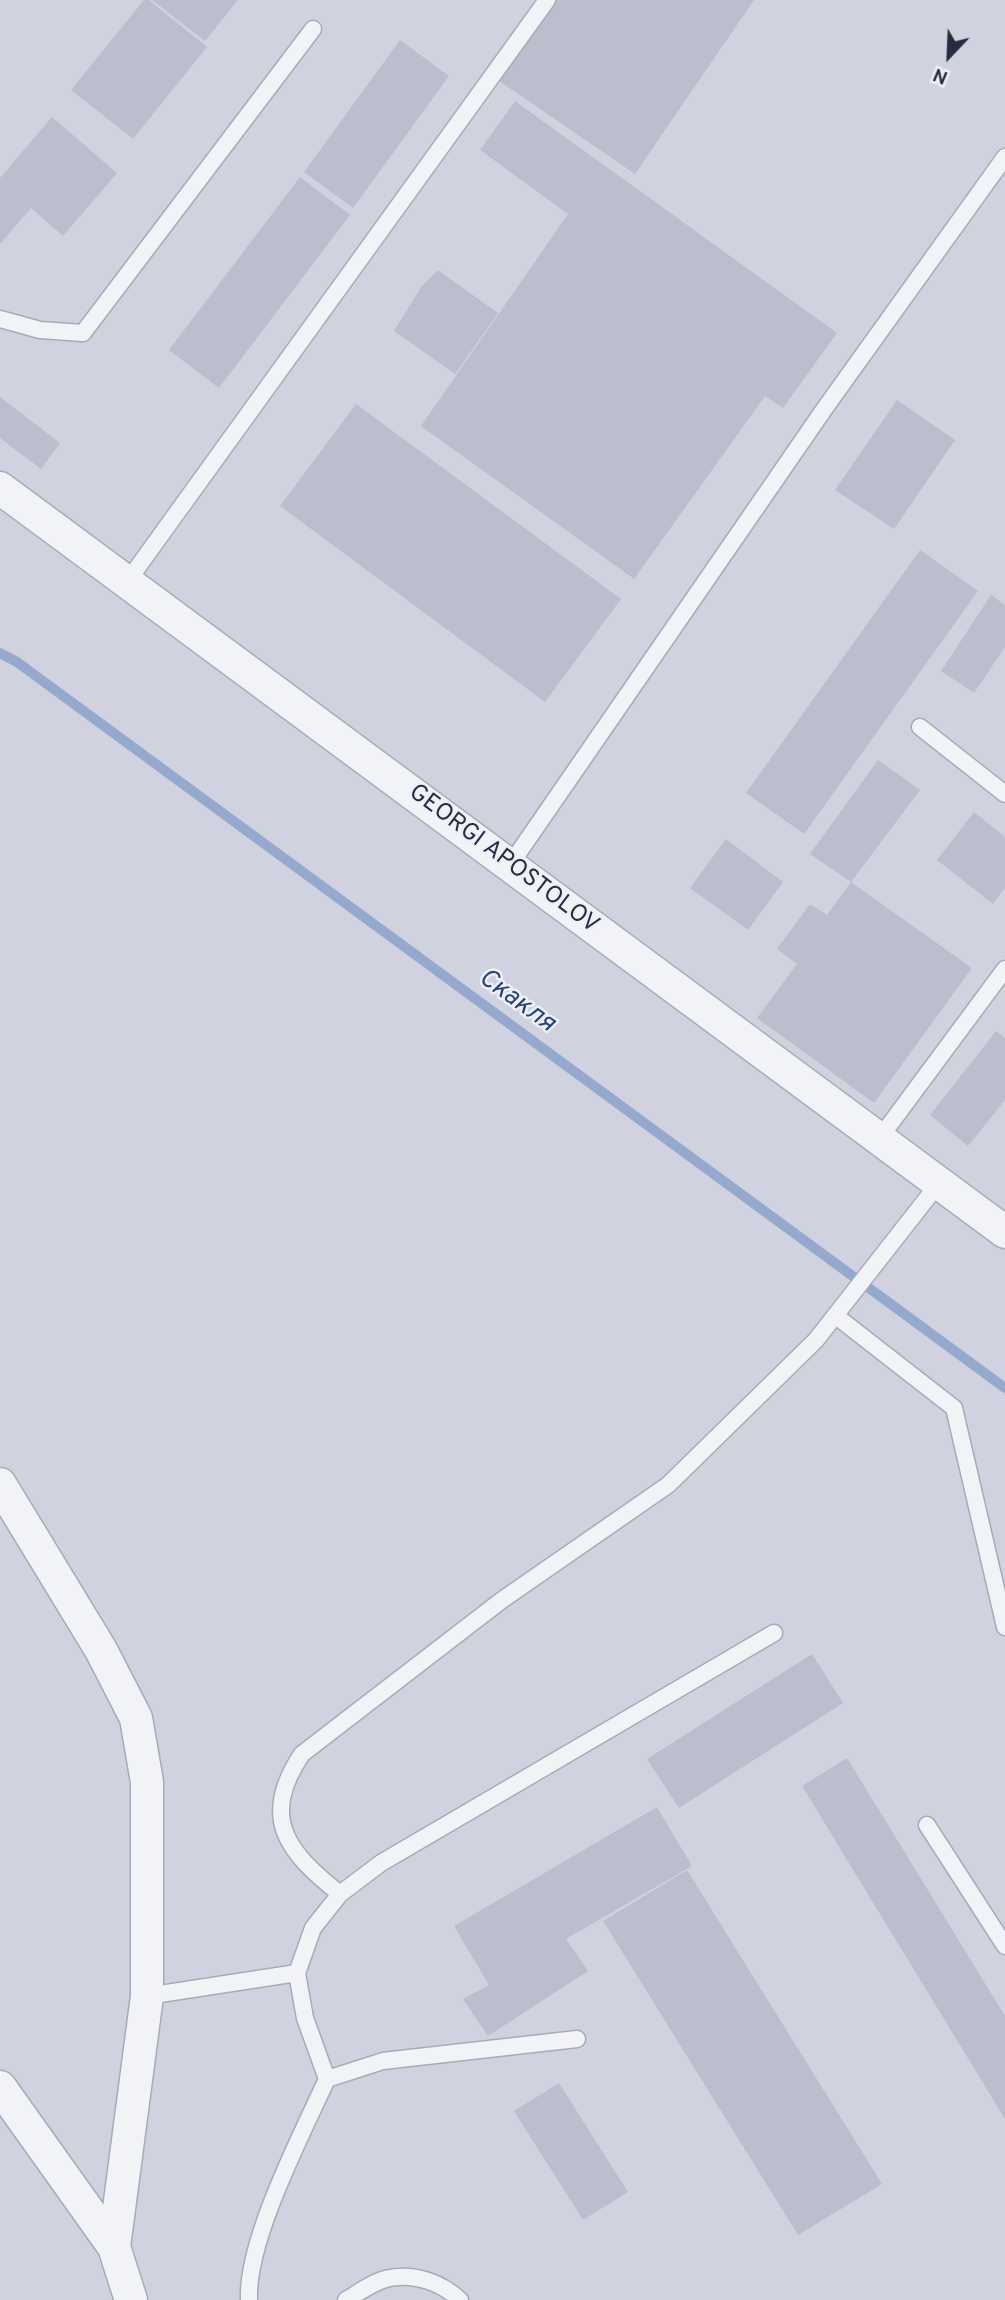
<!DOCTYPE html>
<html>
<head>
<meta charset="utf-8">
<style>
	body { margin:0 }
	#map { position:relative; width:1005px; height:2300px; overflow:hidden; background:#dee1e9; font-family:Overpass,sans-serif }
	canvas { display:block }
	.north { position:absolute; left:914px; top:21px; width:70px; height:70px; -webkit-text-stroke:5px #eef0f7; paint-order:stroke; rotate:203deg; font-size:19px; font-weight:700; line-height:28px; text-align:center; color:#262c42 }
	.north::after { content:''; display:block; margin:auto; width:24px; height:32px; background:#262c42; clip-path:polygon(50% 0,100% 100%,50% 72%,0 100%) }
</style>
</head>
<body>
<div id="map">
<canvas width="1005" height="2300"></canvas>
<div class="north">N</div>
</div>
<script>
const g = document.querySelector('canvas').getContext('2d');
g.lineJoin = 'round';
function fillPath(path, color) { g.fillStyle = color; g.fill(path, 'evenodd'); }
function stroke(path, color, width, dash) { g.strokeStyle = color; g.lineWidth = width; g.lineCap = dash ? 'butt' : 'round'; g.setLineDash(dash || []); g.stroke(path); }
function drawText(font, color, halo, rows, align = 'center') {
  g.font = font + ' Overpass,sans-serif'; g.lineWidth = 5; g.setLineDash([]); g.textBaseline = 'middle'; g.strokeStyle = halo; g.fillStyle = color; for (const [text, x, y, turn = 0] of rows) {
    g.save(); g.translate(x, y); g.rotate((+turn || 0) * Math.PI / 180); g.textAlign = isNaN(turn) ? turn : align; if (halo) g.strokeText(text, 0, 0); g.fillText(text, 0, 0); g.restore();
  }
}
fillPath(new Path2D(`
	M 0,0 L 1005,0 L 1005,2300 L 0,2300 Z`), '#d0d3df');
stroke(new Path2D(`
	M 0,653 L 17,662 L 1005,1388`), '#95a8cd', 10);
fillPath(new Path2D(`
	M 144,0 L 149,0 L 207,47 L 133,139 L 71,90 Z
	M 152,0 L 238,0 L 205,41 Z
	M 544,0 L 754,0 L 635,174 L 492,76 Z
	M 400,40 L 449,76 L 353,208 L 304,172 Z
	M 515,101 L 837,333 L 783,408 L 765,396 L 634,579 L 421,426 L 568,214 L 480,150 Z
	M 52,117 L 117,173 L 63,236 L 31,208 L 0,244 L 0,178 Z
	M 300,177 L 350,215 L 219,388 L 169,350 Z
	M 438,270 L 498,313 L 455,374 L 394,331 L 422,286 Z
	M 0,397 L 60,443 L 41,469 L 0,438 Z
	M 897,400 L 955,440 L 894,529 L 835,490 Z
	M 356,404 L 621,599 L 545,702 L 280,506 Z
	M 920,550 L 978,591 L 804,834 L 746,793 Z
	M 991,595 L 1005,605 L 1005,647 L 974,693 L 941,671 Z
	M 878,760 L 920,790 L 851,882 L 810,854 Z
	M 974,812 L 1005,837 L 1005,888 L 993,904 L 937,860 Z
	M 726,839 L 783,882 L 748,930 L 690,888 Z
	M 851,882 L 972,968 L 874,1103 L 757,1018 L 797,964 L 777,949 L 810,904 L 827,915 Z
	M 996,1031 L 1005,1038 L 1005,1100 L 968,1146 L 930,1115 Z
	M 812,1654 L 843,1703 L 679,1808 L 647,1759 Z
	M 847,1758 L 1005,2016 L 1005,2119 L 802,1786 Z
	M 657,1807 L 692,1866 L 566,1939 L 588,1971 L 488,2036 L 463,1999 L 489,1985 L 454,1926 Z
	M 687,1870 L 882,2184 L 798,2235 L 603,1921 Z
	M 559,2083 L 628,2192 L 583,2220 L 514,2111 Z`), '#bbbfcd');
const service = new Path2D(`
	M 0,319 L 40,330 L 83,333 L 313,29
	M 127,582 L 547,0
	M 920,727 L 1005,794
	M 510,865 L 825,408 L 1005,157
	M 879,1139 L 1005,969
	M 836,1316 L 954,1408 L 1005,1627
	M 927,1825 L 1005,1946
	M 340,1894 C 287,1852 259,1818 302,1754 L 502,1600 L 668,1485 L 816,1340 L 939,1183
	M 147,1996 L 297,1973
	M 327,2079 L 383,2061 L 577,2039
	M 249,2300 C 246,2241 302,2134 327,2079 L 305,2018 L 297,1973 L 313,1928 L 340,1894 L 381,1863 L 774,1633
	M 346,2300 C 358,2293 376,2280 390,2278 C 415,2273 442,2283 460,2300`);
const minor = new Path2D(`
	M 0,488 L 1005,1232
	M 0,1484 L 101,1650 L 136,1718 L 147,1782 L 147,1996 L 114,2247
	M 0,2087 L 114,2247 L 131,2300`);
stroke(service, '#a7abb7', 19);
stroke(minor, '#a7abb7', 35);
stroke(service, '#f1f3f7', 16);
stroke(minor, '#f1f3f7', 32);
drawText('24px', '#262c42', '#eef0f7', [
	["GEORGI APOSTOLOV",503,860,37]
]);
drawText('italic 26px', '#2c437a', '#eef0f7', [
	["Скакля",516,1002,36]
]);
</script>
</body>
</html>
